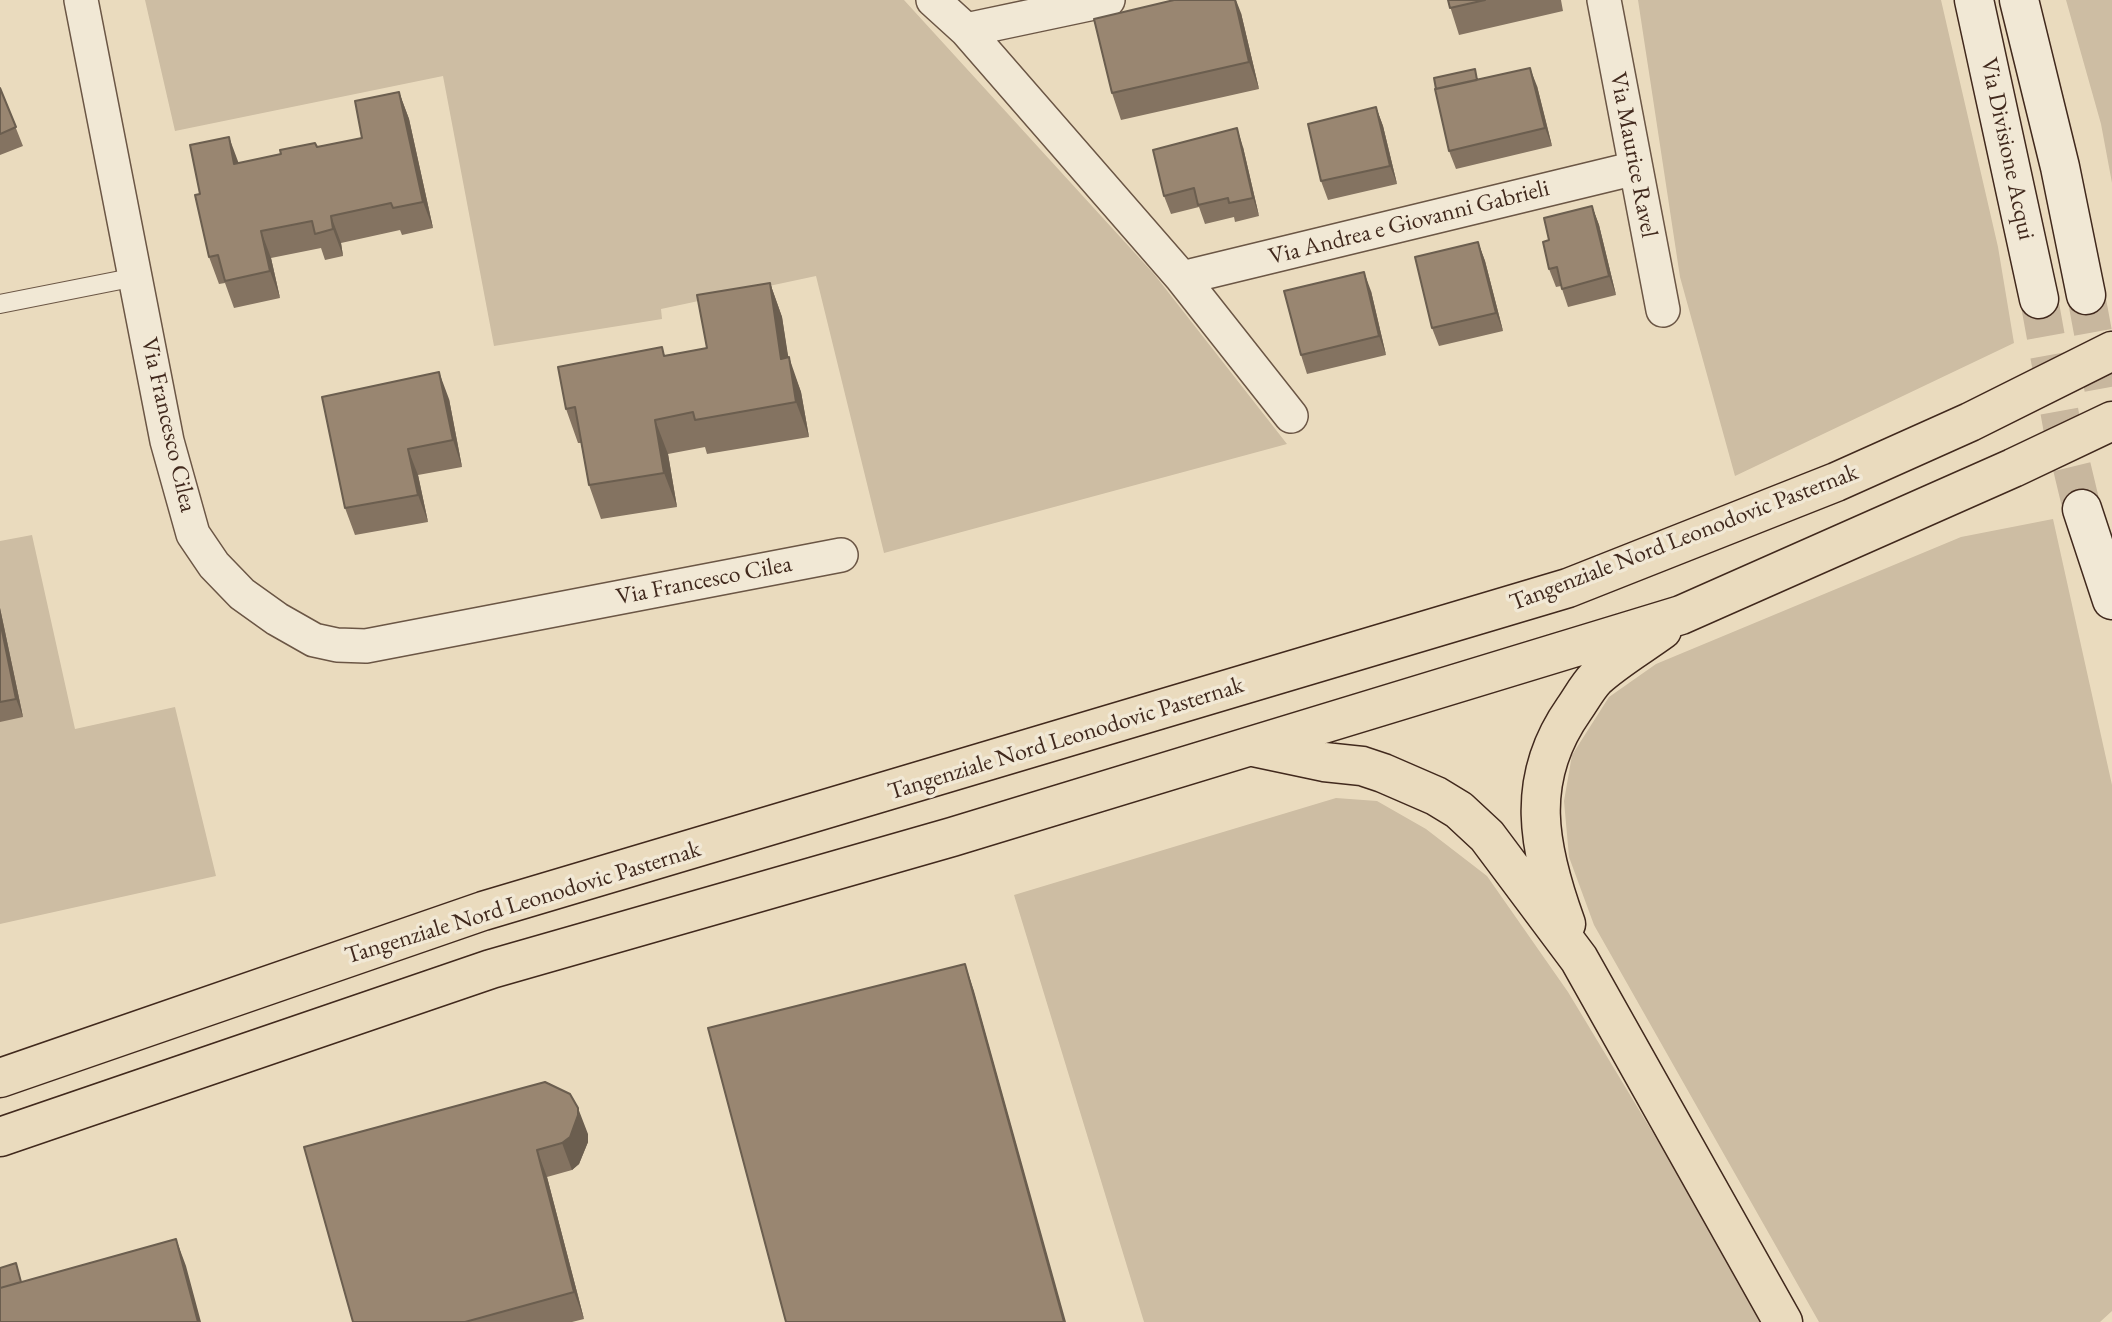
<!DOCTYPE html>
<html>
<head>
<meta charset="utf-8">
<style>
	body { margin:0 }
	canvas { display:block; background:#eadbbe }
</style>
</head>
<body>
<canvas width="2112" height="1322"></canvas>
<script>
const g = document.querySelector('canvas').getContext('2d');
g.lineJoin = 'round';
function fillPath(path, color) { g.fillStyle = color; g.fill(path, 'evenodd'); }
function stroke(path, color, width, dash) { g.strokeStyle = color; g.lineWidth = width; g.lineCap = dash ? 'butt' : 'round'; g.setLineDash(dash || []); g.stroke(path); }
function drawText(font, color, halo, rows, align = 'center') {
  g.font = font + ' "EB Garamond",serif'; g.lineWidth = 7; g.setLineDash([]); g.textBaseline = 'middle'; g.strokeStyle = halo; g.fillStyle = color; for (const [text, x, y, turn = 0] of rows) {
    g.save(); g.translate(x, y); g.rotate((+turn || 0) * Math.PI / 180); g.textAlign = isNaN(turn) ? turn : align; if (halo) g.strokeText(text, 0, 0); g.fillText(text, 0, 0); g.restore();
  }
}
fillPath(new Path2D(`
	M 145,0 L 904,0 L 1154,274 L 1287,444 L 884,553 L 816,276 L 661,309 L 662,319 L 494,346 L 443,76 L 175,131 Z
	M 1638,0 L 1941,0 L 1998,247 L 2014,343 L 1735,476 L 1680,277 Z
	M 2066,0 L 2112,0 L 2112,183 L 2101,124 Z
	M 2053,519 L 2112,785 L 2112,1311 L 2100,1322 L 1819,1322 L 1594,925 L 1569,857 L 1564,801 L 1572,755 L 1609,697 L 1656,664 L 1961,537 Z
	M 32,535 L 75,729 L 175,707 L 216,876 L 0,924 L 0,541 Z
	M 1336,798 L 1377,801 L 1426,829 L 1487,876 L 1568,992 L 1767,1322 L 1144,1322 L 1014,895 Z`), '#cdbda3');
stroke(new Path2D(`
	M 2086,295 L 2112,435
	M 2039,299 L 2062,426 L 2082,509`), '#c8b79e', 38, [38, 19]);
const lane = new Path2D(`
	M 0,304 L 136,277`);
const street = new Path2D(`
	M 81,0 L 167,441 L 193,534 L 214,565 L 242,594 L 277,619 L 314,640 L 337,645 L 366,646 L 841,555
	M 933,0 L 966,30 L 1182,278 L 1291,416
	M 1604,0 L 1663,310
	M 966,30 L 1108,0
	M 1182,278 L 1636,168`);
const secondary = new Path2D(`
	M 1974,0 L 2039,299
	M 2019,0 L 2060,167 L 2086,295
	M 2082,509 L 2112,600`);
const highway = new Path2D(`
	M 1253,747 L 1324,762 L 1362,766 L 1383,773 L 1436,796 L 1459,810 L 1487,836 L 1579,959 L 1783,1322
	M 1566,924 C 1538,847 1524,780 1574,709 C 1581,699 1588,686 1596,678 C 1616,660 1640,646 1662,630
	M 0,1078 L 483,911 L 1568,588 L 1836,482 L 1970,422 L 2112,351
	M 0,1137 L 491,969 L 952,837 L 1681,615 L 2013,468 L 2112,421`);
stroke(lane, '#6b5645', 20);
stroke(street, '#6b5645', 36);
stroke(secondary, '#41291d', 41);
stroke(highway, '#41291d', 41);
stroke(lane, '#f1e8d5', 18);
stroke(street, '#f1e8d5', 33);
stroke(secondary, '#f1e8d5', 38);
stroke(highway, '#eadbbe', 38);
fillPath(new Path2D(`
	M 1448,0 L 1561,0 L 1563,11 L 1459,35 Z
	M 1241,13 L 1259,89 L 1121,120 L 1112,93 Z
	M 1479,80 L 1537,86 L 1552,146 L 1456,169 L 1449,151 Z
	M 0,88 L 23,146 L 0,155 Z
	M 399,92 L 409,119 L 433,228 L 402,235 L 400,230 L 341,243 L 343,256 L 325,260 L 321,248 L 271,258 L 280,298 L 234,308 L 225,283 L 219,284 L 209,257 L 200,194 L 239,163 L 362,138 Z
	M 1376,107 L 1383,126 L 1397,184 L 1328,200 L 1321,181 Z
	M 1243,147 L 1259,216 L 1235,222 L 1234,217 L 1205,224 L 1199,207 L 1171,214 L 1164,196 Z
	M 1592,206 L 1599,225 L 1616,295 L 1568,307 L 1561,286 L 1556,287 L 1549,269 L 1549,240 Z
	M 1478,242 L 1485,261 L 1503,331 L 1439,346 L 1432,328 Z
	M 770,283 L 782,317 L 788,358 L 801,392 L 809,437 L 707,454 L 705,447 L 668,454 L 677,507 L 601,519 L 589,485 L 581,443 L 578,443 L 566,409 L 665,356 L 707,348 Z
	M 1371,291 L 1386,355 L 1307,374 L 1301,355 Z
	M 449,399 L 462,467 L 418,475 L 428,522 L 355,535 L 345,508 Z
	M 0,608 L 23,717 L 0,722 Z
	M 588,1134 L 588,1142 L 579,1164 L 572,1170 L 547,1177 L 584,1319 L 572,1322 L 353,1322 L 304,1147 Z`), '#847361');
fillPath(new Path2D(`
	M 1235,0 L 1236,0 L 1241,13 L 1259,89 L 1249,62 Z
	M 1530,68 L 1537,86 L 1552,146 L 1545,128 Z
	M 399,92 L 409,119 L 433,228 L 423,202 Z
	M 1376,107 L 1383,126 L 1397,184 L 1390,166 Z
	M 1237,128 L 1243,147 L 1259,216 L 1253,198 Z
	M 229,137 L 239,164 L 234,164 Z
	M 1592,206 L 1599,225 L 1616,295 L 1609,276 Z
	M 331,216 L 341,243 L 343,256 L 333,229 Z
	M 261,231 L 271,258 L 280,298 L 270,271 Z
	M 1478,242 L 1485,261 L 1503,331 L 1496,313 Z
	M 1364,272 L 1371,291 L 1386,355 L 1379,336 Z
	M 770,283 L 782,317 L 794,393 L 781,359 Z
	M 789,357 L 801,392 L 809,437 L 796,402 Z
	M 439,372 L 449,399 L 462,467 L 453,440 Z
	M 655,420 L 668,454 L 677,507 L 664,473 Z
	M 408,449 L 418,475 L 428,522 L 418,495 Z
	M 0,608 L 23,717 L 16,699 L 0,621 Z
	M 965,964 L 974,991 L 1066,1322 L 1064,1322 Z
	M 578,1108 L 588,1134 L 588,1142 L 579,1164 L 572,1170 L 562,1143 Z
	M 537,1150 L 547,1177 L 584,1319 L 574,1292 Z
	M 176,1239 L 186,1266 L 201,1322 L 198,1322 Z`), '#6b5e4f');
const building = new Path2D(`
	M 1174,0 L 1235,0 L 1249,62 L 1112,93 L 1094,19 Z
	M 1448,0 L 1485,0 L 1450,8 Z
	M 1530,68 L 1545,128 L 1449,151 L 1435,89 Z
	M 1475,69 L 1477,80 L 1436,89 L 1434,78 Z
	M 0,88 L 16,127 L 0,134 Z
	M 399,92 L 423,202 L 393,208 L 391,203 L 331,216 L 333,229 L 315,234 L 312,221 L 261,231 L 270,271 L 225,281 L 218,255 L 209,257 L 195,195 L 200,194 L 190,145 L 229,137 L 234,164 L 281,154 L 280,150 L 315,143 L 317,147 L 362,138 L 355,101 Z
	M 1376,107 L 1390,166 L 1321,181 L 1308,124 Z
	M 1237,128 L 1253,198 L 1229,203 L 1228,198 L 1198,205 L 1194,188 L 1164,196 L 1153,150 Z
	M 1592,206 L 1609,276 L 1562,289 L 1557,267 L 1549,269 L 1543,242 L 1549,240 L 1544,218 Z
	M 1478,242 L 1496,313 L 1432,328 L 1415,257 Z
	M 1364,272 L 1379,336 L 1301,355 L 1284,291 Z
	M 770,283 L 781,359 L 789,357 L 796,402 L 695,420 L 693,412 L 655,420 L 664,473 L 589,485 L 575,407 L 566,409 L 558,367 L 662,347 L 664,356 L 707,348 L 697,295 Z
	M 439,372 L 453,440 L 408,449 L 418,495 L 345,508 L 322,397 Z
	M 0,621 L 16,699 L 0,702 Z
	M 965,964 L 1064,1322 L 786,1322 L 708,1028 Z
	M 545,1082 L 570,1094 L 578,1108 L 578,1115 L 570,1137 L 562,1143 L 537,1150 L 574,1292 L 465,1322 L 353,1322 L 304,1147 Z
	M 176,1239 L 198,1322 L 0,1322 L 0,1288 Z
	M 16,1263 L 21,1282 L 0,1288 L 0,1268 Z`);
fillPath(building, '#998671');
stroke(building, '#6b5e4f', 2);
drawText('24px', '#41291d', '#f1e8d5', [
	["Via Divisione Acqui",2007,149,78],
	["Via Maurice Ravel",1633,155,79],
	["Via Andrea e Giovanni Gabrieli",1409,223,-14],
	["Via Francesco Cilea",168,425,77],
	["Tangenziale Nord Leonodovic Pasternak",1684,538,-21],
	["Via Francesco Cilea",704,581,-11],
	["Tangenziale Nord Leonodovic Pasternak",1066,739,-17],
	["Tangenziale Nord Leonodovic Pasternak",523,903,-17]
]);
</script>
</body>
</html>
